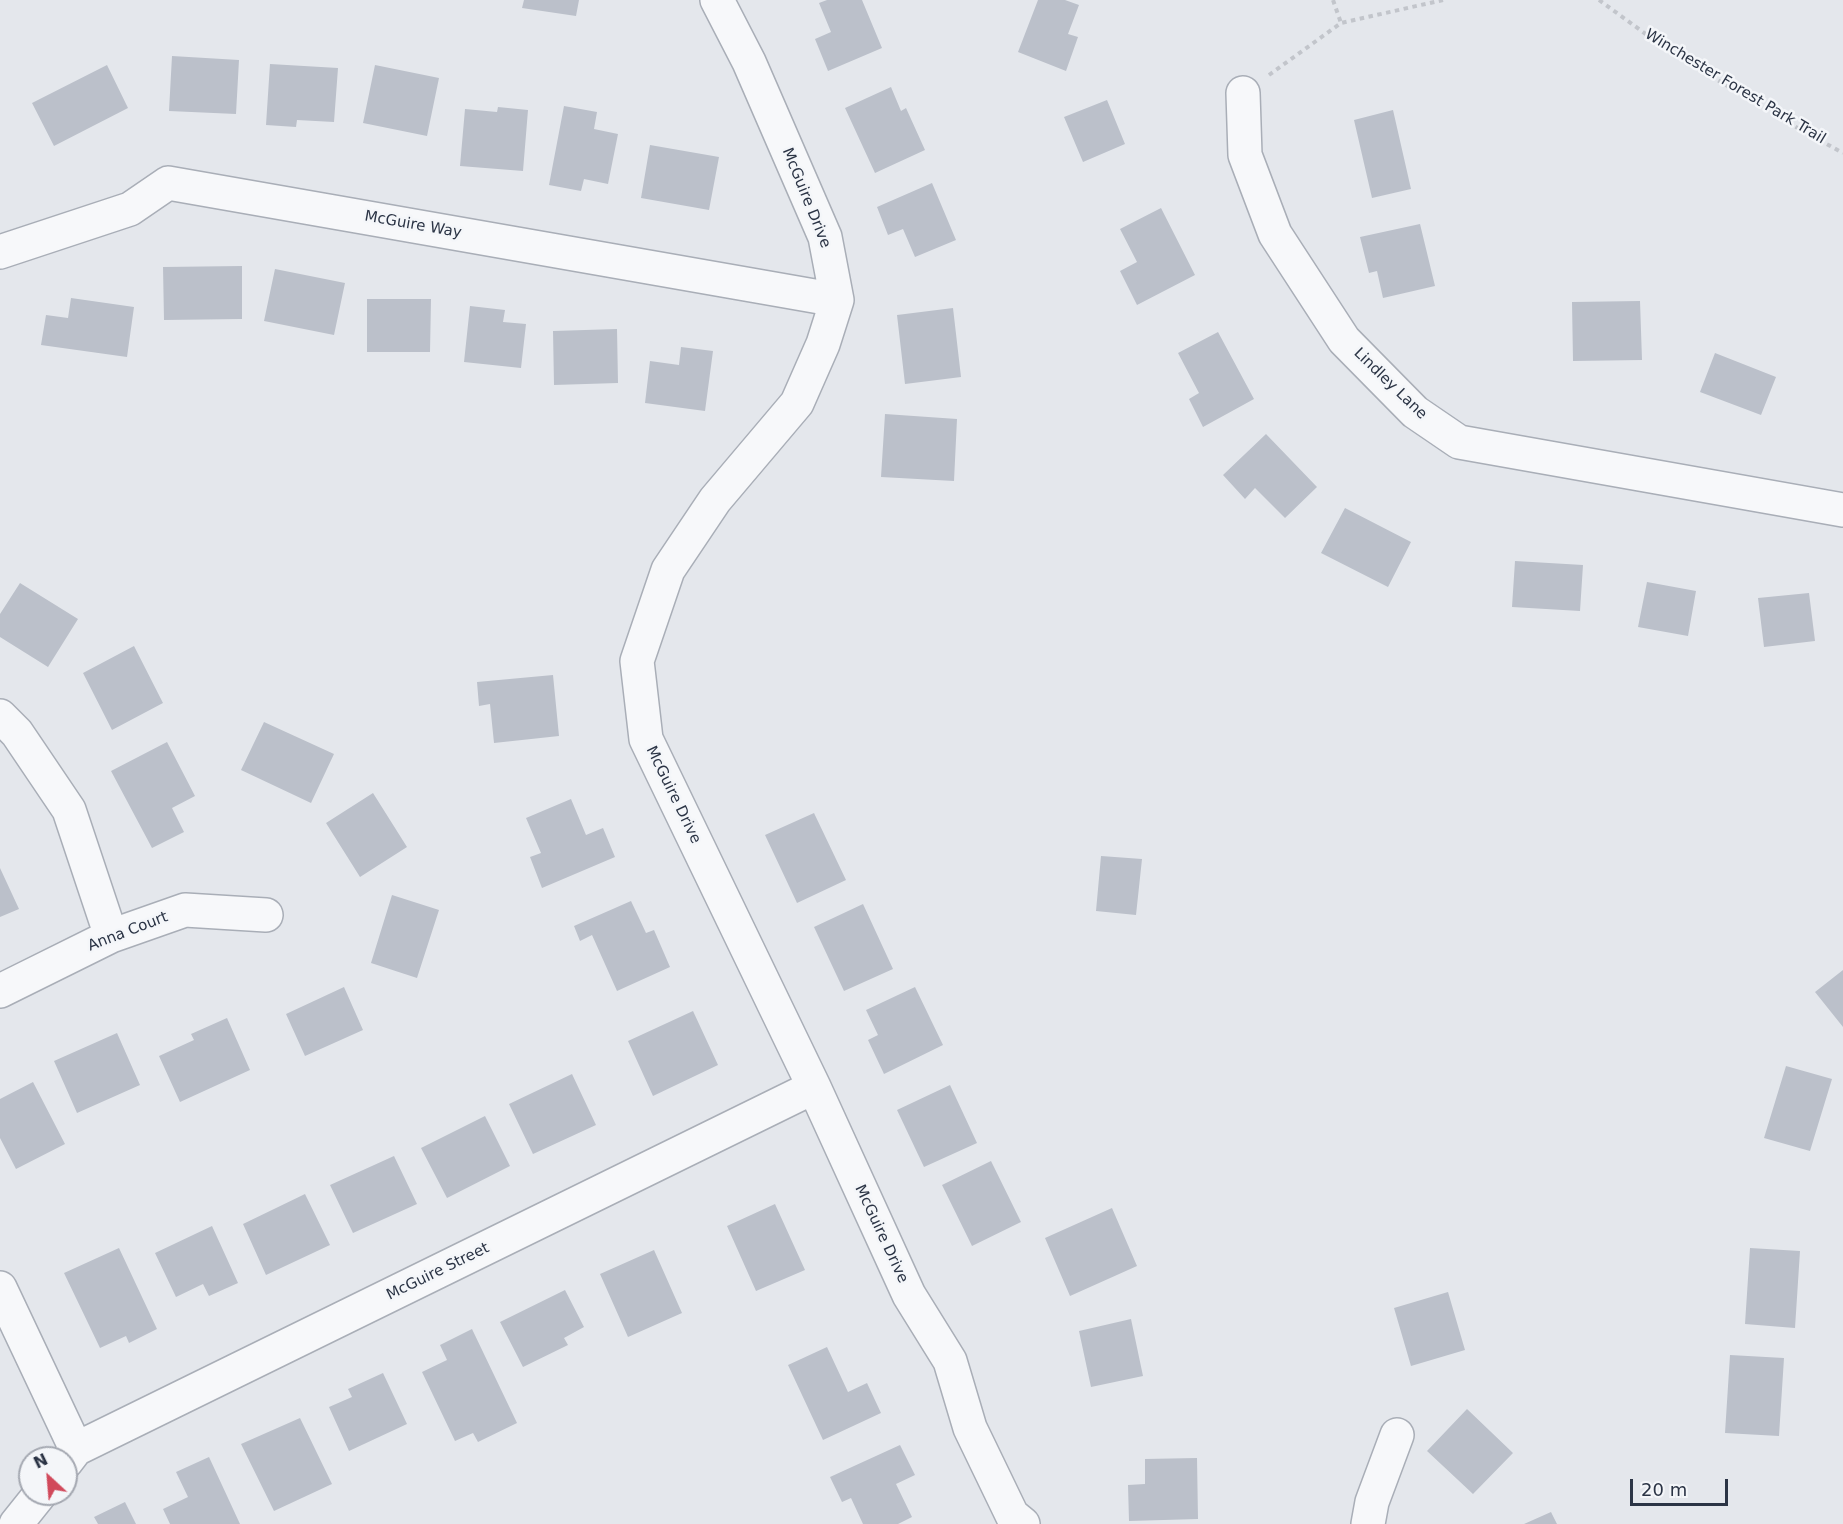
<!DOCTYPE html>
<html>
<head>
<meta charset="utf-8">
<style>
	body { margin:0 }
	#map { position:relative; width:1843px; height:1524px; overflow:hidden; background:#e4e7ec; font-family:"DejaVu Sans",sans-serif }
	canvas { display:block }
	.north { position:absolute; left:18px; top:1446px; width:60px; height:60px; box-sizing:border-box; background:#f4f6f9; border:2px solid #a4a8b1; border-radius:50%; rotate:334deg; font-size:16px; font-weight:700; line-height:24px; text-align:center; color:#2b3445 }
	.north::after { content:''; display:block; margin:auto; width:21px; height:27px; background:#d1495b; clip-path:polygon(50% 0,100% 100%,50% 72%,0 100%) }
	.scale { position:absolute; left:1630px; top:1479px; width:98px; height:27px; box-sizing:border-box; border:3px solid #2b3445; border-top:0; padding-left:8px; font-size:18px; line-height:21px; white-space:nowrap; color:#2b3445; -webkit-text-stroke:4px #f4f6f9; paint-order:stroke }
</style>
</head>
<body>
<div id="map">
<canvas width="1843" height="1524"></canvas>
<div class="north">N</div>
<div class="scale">20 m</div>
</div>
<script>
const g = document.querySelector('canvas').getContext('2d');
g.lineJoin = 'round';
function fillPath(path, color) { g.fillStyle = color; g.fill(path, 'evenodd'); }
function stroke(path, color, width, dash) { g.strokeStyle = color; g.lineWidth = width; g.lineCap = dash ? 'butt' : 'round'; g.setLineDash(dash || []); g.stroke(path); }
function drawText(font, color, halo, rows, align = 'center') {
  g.font = font + ' "DejaVu Sans",sans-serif'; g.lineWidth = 5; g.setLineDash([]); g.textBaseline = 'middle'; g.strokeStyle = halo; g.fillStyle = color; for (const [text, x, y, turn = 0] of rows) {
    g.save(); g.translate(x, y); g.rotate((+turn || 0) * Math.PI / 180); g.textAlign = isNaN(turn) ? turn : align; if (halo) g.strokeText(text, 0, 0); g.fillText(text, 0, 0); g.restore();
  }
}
fillPath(new Path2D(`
	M 524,0 L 579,0 L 576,16 L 522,8 Z
	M 827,0 L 862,0 L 882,48 L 828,71 L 815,39 L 831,32 L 819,3 Z
	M 1038,0 L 1065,0 L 1079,5 L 1068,34 L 1078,37 L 1066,71 L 1018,52 Z
	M 172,56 L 239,60 L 236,114 L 169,111 Z
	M 270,64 L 338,68 L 334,122 L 297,120 L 296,127 L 266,125 Z
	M 107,65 L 128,108 L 54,146 L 32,103 Z
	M 375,65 L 439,78 L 427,136 L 363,123 Z
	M 891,87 L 901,111 L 906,108 L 925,150 L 875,173 L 845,108 Z
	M 1107,100 L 1125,144 L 1083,162 L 1064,117 Z
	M 564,106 L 597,112 L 594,129 L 618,134 L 608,184 L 584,179 L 581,191 L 549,185 Z
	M 498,107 L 528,110 L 523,171 L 460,166 L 465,109 L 497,112 Z
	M 1393,110 L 1411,189 L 1372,198 L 1354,120 Z
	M 650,145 L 719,157 L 709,210 L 641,198 Z
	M 932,183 L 956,240 L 915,257 L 903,229 L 888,235 L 877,207 Z
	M 1161,208 L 1195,275 L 1137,305 L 1120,271 L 1137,262 L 1120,229 Z
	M 1420,224 L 1435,286 L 1383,298 L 1377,271 L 1369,273 L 1360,237 Z
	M 242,266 L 242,319 L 164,320 L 163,267 Z
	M 275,269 L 345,283 L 334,335 L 264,321 Z
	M 71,298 L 134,307 L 127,357 L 41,345 L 46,315 L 68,318 Z
	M 367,299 L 431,299 L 430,352 L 367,352 Z
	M 1640,301 L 1642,360 L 1573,361 L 1572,302 Z
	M 470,306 L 505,310 L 503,322 L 526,324 L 521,368 L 464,362 Z
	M 953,308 L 961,377 L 905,384 L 897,315 Z
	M 617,329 L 618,383 L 554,385 L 553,331 Z
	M 1218,332 L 1254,399 L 1203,427 L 1189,399 L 1199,393 L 1178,353 Z
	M 681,347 L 713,351 L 705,411 L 645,403 L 650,361 L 679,365 Z
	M 1715,353 L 1776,377 L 1761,415 L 1700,392 Z
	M 885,414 L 957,419 L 954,481 L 881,477 Z
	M 1266,434 L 1317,487 L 1285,518 L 1255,488 L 1245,499 L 1223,475 Z
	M 1345,508 L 1411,542 L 1388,587 L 1321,553 Z
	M 1515,561 L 1583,565 L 1580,611 L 1512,607 Z
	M 1647,582 L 1696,591 L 1688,636 L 1638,627 Z
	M 20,583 L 78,619 L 48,667 L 0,637 L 0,614 Z
	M 1809,593 L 1815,641 L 1764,647 L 1758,598 Z
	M 134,646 L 163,703 L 112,730 L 83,673 Z
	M 553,675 L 559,736 L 494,743 L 490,704 L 479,706 L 477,682 Z
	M 264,722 L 334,754 L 311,803 L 241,770 Z
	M 167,742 L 195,796 L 172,808 L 184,832 L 152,848 L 111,771 Z
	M 373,793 L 407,847 L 360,877 L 326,823 Z
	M 571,799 L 586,835 L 603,828 L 615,857 L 542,888 L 530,857 L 541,853 L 526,818 Z
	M 814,813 L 846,880 L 797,903 L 765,835 Z
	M 1101,856 L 1142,859 L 1136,915 L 1096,911 Z
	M 0,868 L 19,909 L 0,917 Z
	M 392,895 L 439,910 L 417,978 L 371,963 Z
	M 631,901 L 646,933 L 654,930 L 670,967 L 617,991 L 592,935 L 580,941 L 574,926 Z
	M 863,904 L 893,969 L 844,991 L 814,927 Z
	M 1843,970 L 1843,1027 L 1815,992 Z
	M 344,987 L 363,1030 L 305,1056 L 286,1014 Z
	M 915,987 L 943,1045 L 884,1074 L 868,1040 L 878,1035 L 866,1010 Z
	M 693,1011 L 718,1065 L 653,1096 L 628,1041 Z
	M 227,1018 L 250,1070 L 180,1102 L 159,1056 L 194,1040 L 191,1034 Z
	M 117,1033 L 140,1085 L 77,1113 L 54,1061 Z
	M 1786,1066 L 1832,1079 L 1810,1151 L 1764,1138 Z
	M 572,1074 L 596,1125 L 533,1154 L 509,1104 Z
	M 33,1082 L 65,1144 L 16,1169 L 0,1138 L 0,1099 Z
	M 950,1085 L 977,1143 L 924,1167 L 897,1110 Z
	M 485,1116 L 510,1166 L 447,1198 L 421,1148 Z
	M 394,1156 L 417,1204 L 353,1233 L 330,1185 Z
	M 991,1161 L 1021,1222 L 972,1246 L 942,1185 Z
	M 305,1194 L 330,1245 L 266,1275 L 243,1224 Z
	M 775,1204 L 805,1270 L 756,1291 L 727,1226 Z
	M 1112,1208 L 1137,1266 L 1070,1296 L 1045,1238 Z
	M 212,1226 L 238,1283 L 209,1296 L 203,1284 L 176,1297 L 155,1253 Z
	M 119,1248 L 157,1329 L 129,1343 L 126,1336 L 100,1348 L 64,1273 Z
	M 1750,1248 L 1800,1251 L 1795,1328 L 1745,1324 Z
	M 654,1250 L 682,1313 L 628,1337 L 600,1274 Z
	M 565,1290 L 584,1327 L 564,1338 L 568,1345 L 523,1367 L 500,1322 Z
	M 1448,1292 L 1465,1350 L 1411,1366 L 1394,1308 Z
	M 1131,1319 L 1143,1376 L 1091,1387 L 1079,1331 Z
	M 472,1329 L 517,1423 L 478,1442 L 473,1433 L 455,1441 L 422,1372 L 447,1360 L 440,1345 Z
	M 827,1347 L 848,1392 L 867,1383 L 881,1413 L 823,1440 L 788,1365 Z
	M 1730,1355 L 1784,1358 L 1779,1436 L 1725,1433 Z
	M 383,1373 L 407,1424 L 349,1451 L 329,1407 L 352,1397 L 348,1389 Z
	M 1467,1409 L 1513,1453 L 1473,1494 L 1427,1451 Z
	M 300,1418 L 332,1484 L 274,1511 L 241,1444 Z
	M 900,1445 L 915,1475 L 896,1484 L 912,1517 L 898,1524 L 863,1524 L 851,1498 L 842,1502 L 830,1477 Z
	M 209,1457 L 240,1524 L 170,1524 L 163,1509 L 188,1497 L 176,1472 Z
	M 1197,1458 L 1198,1519 L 1129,1521 L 1128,1485 L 1145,1484 L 1145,1459 Z
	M 125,1502 L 136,1524 L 98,1524 L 94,1517 Z
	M 1551,1512 L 1557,1524 L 1524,1524 Z`), '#bbc0ca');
const minor = new Path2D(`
	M 717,0 L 749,62 L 825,237 L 837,300 L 823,344 L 797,403 L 715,500 L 668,570 L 637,661 L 646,739 L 814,1087 L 909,1295 L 950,1361 L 970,1428 L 1012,1515 L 1023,1524
	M 1243,93 L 1245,155 L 1275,234 L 1344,340 L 1415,412 L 1459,442 L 1843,510
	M 0,252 L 130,209 L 168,183 L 837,300
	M 0,716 L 17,733 L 69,810 L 111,936
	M 0,991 L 111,936 L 185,910 L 266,915
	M 0,1288 L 76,1449
	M 66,1462 L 76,1449 L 814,1087
	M 16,1524 L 40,1494
	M 1368,1524 L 1372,1502 L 1397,1435`);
stroke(minor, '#a9aeb7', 36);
stroke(new Path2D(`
	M 1333,0 L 1341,23
	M 1599,0 L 1665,48 L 1785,121 L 1843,153
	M 1269,75 L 1341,23 L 1443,0`), '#c2c5cb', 4, [4.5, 4.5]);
stroke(minor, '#f7f8fa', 33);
drawText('15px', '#2b3445', '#f4f6f9', [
	["Winchester Forest Park Trail",1735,87,31],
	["McGuire Drive",806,198,68],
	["McGuire Way",413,225,10],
	["Lindley Lane",1390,384,44],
	["McGuire Drive",673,795,64],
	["Anna Court",128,932,-21],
	["McGuire Drive",881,1234,65],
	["McGuire Street",438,1272,-26]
]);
</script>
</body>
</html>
